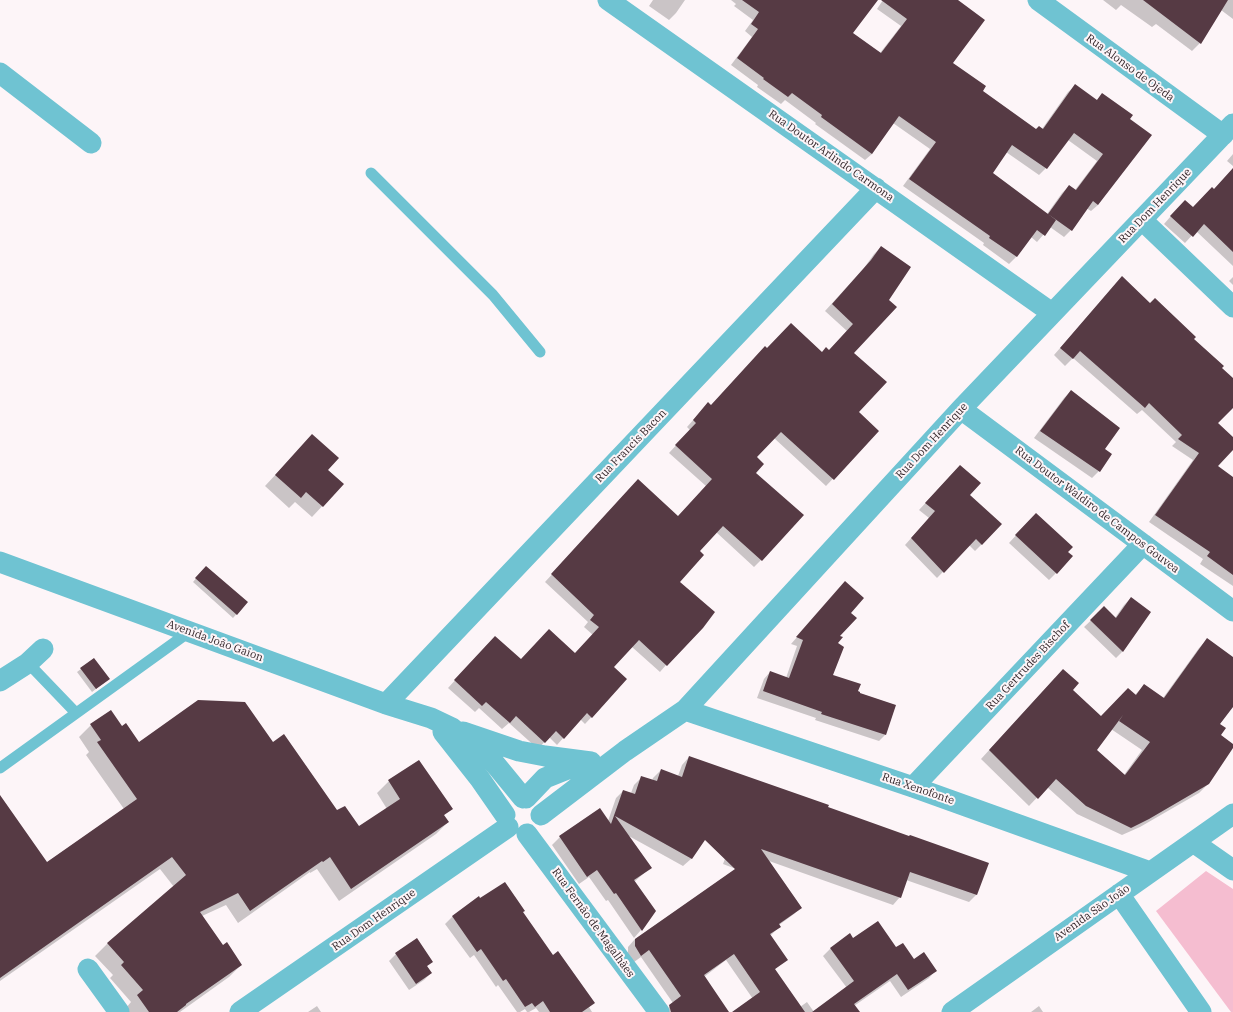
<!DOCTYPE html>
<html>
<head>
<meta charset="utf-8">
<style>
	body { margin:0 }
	canvas { display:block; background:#fdf5f8 }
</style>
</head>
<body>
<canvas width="1233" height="1012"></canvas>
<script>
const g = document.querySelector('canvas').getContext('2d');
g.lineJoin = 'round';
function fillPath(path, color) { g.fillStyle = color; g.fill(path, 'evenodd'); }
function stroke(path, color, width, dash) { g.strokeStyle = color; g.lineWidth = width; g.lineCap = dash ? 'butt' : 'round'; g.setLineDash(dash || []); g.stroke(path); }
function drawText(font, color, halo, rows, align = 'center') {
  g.font = font + ' "IBM Plex Serif",serif'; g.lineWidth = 4; g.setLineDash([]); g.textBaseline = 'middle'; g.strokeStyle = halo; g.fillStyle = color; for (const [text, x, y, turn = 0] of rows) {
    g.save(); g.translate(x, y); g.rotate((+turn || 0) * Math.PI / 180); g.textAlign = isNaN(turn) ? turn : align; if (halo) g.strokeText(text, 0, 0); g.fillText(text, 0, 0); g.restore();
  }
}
fillPath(new Path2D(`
	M 1206,871 L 1233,889 L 1233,1012 L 1231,1012 L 1156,911 Z`), '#f5bdd0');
fillPath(new Path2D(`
	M 653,0 L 685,0 L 676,13 L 669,20 L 649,6 Z
	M 731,0 L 876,0 L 851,33 L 880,53 L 901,26 L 877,9 L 883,0 L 957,0 L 952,63 L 981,91 L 1035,130 L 1042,129 L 1068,92 L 1075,86 L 1096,101 L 1102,94 L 1131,115 L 1098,205 L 1091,211 L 1086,208 L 1071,230 L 1064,237 L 1050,227 L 1037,242 L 1031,237 L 1016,257 L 1009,264 L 983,245 L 984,243 L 903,186 L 930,149 L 893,123 L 872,154 L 865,160 L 815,124 L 816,123 L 785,100 L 781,104 L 757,87 L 758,85 L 731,65 L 752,37 L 745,31 L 753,20 L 734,6 L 736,4 ZM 1068,140 L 1097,161 L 1075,190 L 1069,186 L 1062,193 L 1047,214 L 991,173 L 1006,152 L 1039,175 L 1046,168 Z
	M 1103,0 L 1233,0 L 1233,19 L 1221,10 L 1200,43 L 1192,51 L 1156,24 L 1152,27 L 1121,5 L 1116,10 Z
	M 1233,154 L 1233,166 L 1227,161 Z
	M 1233,169 L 1233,266 L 1196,231 L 1185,243 L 1164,224 L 1178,208 L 1193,208 L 1214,190 Z
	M 881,247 L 853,353 L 857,413 L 878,431 L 826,486 L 774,438 L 756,457 L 755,473 L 761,560 L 754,567 L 716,532 L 699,551 L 679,582 L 666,665 L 660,672 L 632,647 L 613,667 L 599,709 L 585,724 L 580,719 L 557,745 L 549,737 L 538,749 L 509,723 L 502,729 L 479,708 L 475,712 L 448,688 L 488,644 L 521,661 L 575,654 L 593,635 L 584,627 L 588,622 L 545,582 L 632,487 L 678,517 L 706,486 L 669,453 L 690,430 L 687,427 L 702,410 L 711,406 L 767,349 L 822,353 L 829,351 L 847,331 L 825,311 L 864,268 L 874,254 Z
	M 1233,277 L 1233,285 L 1229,281 Z
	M 1116,284 L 1150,305 L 1193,339 L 1233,380 L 1233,407 L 1217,424 L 1233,438 L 1233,449 L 1217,467 L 1233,478 L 1233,586 L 1200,564 L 1203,559 L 1149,522 L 1193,460 L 1172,446 L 1176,442 L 1142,410 L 1137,414 L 1073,358 L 1065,366 L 1054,355 Z
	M 1071,391 L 1103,449 L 1099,471 L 1092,478 L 1034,438 L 1064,398 Z
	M 302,446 L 343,484 L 312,517 L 295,502 L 289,508 L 265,486 Z
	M 953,473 L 968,495 L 982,544 L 975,551 L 969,545 L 937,578 L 905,545 L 929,518 L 919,510 Z
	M 1029,521 L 1067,552 L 1056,573 L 1049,580 L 1009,543 Z
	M 203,570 L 247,602 L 233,618 L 193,582 Z
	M 839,589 L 850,613 L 836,643 L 832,675 L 857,692 L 885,735 L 879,741 L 815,720 L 816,718 L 757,698 L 764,679 L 770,672 L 786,678 L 797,646 L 791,644 Z
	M 1131,598 L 1150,612 L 1122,652 L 1116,658 L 1084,627 L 1104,608 L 1115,618 L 1124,605 Z
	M 1207,640 L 1233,658 L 1233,705 L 1219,725 L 1219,736 L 1233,745 L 1233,746 L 1208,784 L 1199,793 L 1140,827 L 1122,835 L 1077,814 L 1047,787 L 1029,806 L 981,759 L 1055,678 L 1071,690 L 1101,717 L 1135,695 L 1144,685 L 1163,698 L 1199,648 ZM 1111,729 L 1142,750 L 1124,775 L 1096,750 Z
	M 94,659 L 105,682 L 92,692 L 77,672 Z
	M 91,725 L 122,727 L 138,743 L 273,744 L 337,811 L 359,828 L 387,809 L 377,793 L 389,781 L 451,809 L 443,816 L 448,822 L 436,834 L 339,901 L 317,869 L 310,873 L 310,872 L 238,923 L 226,905 L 202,916 L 223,946 L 241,965 L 229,977 L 180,1012 L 129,1012 L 126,1008 L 131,1002 L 110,978 L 113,975 L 95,956 L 107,944 L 174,887 L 160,869 L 0,981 L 0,814 L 46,863 L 124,809 L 86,755 L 89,752 L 79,737 Z
	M 689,757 L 747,778 L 691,859 L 683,866 L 627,835 L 650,868 L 634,882 L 654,911 L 641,930 L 634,938 L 608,900 L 606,901 L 589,877 L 579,884 L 552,845 L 560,837 L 608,821 L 616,798 L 623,791 L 631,793 L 634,785 L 642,777 L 652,781 L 653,778 L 661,770 L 678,776 L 682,765 Z
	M 751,789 L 827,808 L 987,864 L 976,895 L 969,902 L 906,880 L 900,897 L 893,905 L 769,861 L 801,907 L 794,914 L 779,925 L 780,926 L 770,936 L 786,960 L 774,970 L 800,1007 L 807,1002 L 814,1012 L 847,988 L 823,956 L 830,949 L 853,939 L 896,948 L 914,960 L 936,970 L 929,978 L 901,997 L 890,981 L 854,1006 L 859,1012 L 734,1012 L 753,999 L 726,960 L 704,977 L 728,1012 L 668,1012 L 666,1010 L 673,1003 L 641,957 L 634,962 L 628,953 L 628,947 L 635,939 L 736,869 L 723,864 Z
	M 479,898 L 522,912 L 552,956 L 593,1003 L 589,1007 L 592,1012 L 539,1012 L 536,1008 L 529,1012 L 527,1012 L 525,1009 L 520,1012 L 517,1012 L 498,985 L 496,987 L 474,955 L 470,958 L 445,924 L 452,917 Z
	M 396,954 L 432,962 L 427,966 L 431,973 L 424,980 L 409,990 L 389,961 Z
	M 317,1006 L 321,1012 L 308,1012 Z
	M 1039,1006 L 1043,1012 L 1031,1012 Z`), '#0003');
fillPath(new Path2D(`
	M 742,0 L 878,0 L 853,33 L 881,53 L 907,19 L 881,0 L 958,0 L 985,20 L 953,63 L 986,86 L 983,91 L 1036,129 L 1039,126 L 1043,129 L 1075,84 L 1097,100 L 1102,93 L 1133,115 L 1130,119 L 1152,135 L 1098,205 L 1093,201 L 1072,231 L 1048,214 L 1056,220 L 1045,236 L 1037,230 L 1017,257 L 989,238 L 990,236 L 909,179 L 936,142 L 899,116 L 872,154 L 821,117 L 822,115 L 792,93 L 788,97 L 763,79 L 764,78 L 737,58 L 758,29 L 751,24 L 759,12 ZM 1074,133 L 1103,154 L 1076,190 L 1069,185 L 1048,214 L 993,173 L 1012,145 L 1047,169 Z
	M 1143,0 L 1228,0 L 1201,44 Z
	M 1233,168 L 1233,252 L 1204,224 L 1193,237 L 1170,216 L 1185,200 L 1193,207 L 1212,187 L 1214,189 Z
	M 881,246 L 911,267 L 889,300 L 897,307 L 854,353 L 887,382 L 859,412 L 879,431 L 834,480 L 781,432 L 757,457 L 764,464 L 756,473 L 804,515 L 762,561 L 723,526 L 700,551 L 704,555 L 680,582 L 715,612 L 703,628 L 667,666 L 639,640 L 614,667 L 627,679 L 592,718 L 587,713 L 564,739 L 556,731 L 545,743 L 516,716 L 510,723 L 486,702 L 482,706 L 454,680 L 495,636 L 521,659 L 549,629 L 575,653 L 599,627 L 590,620 L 594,615 L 551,574 L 638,479 L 678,516 L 712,479 L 675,445 L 696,423 L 693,420 L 708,402 L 711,405 L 765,346 L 767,348 L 791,323 L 822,352 L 826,347 L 829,350 L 853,324 L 832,304 L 871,260 Z
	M 1122,276 L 1150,303 L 1155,298 L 1196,337 L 1194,339 L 1224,366 L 1222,368 L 1233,378 L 1233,408 L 1218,423 L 1233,437 L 1233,450 L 1218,466 L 1233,477 L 1233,575 L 1207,556 L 1210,552 L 1155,515 L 1199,453 L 1178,439 L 1182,435 L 1149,403 L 1145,408 L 1080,351 L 1073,359 L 1060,348 Z
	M 1071,390 L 1120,428 L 1105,449 L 1112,454 L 1100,472 L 1040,431 Z
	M 312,434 L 339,458 L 328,470 L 344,484 L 323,507 L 306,492 L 301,498 L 275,475 Z
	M 960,465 L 981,483 L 970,495 L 1002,524 L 982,545 L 976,539 L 944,573 L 911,538 L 935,511 L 925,503 Z
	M 1036,513 L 1073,547 L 1068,552 L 1073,556 L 1057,574 L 1015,535 Z
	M 206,566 L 248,602 L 237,615 L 195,578 Z
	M 845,581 L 864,598 L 851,613 L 857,618 L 840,636 L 843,637 L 838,643 L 844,647 L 833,675 L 861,684 L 858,691 L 860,692 L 860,693 L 896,705 L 886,735 L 821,714 L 822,712 L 763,691 L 770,671 L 789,678 L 803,640 L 796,637 Z
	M 1131,597 L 1151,612 L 1123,652 L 1090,620 L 1104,606 L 1116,618 Z
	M 1207,638 L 1233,657 L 1233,707 L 1220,724 L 1226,728 L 1221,735 L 1233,744 L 1233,748 L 1209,784 L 1149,819 L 1131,828 L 1086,806 L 1056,779 L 1038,799 L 989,750 L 1063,669 L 1079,683 L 1073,690 L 1101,716 L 1128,688 L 1136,695 L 1144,684 L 1164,698 ZM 1123,715 L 1119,721 L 1150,742 L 1125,775 L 1097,750 Z
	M 94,658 L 110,679 L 96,689 L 80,668 Z
	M 198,700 L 245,702 L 273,742 L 284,734 L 337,810 L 345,806 L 359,826 L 400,799 L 388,780 L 419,760 L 453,809 L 444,815 L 449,822 L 351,889 L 330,857 L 323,862 L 322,861 L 250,911 L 238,893 L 200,912 L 223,945 L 227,942 L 242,965 L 186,1004 L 186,1005 L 177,1012 L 149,1012 L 137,995 L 143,990 L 121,965 L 124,962 L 107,943 L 186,875 L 172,857 L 0,978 L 0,795 L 47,862 L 137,799 L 97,742 L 101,740 L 90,724 L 111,710 L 122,726 L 126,723 L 139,742 Z
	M 689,756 L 829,805 L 828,807 L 909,836 L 910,835 L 989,863 L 977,895 L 910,872 L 901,898 L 761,849 L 802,908 L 779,924 L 781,927 L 770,934 L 788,960 L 775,969 L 805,1012 L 732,1012 L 760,992 L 734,954 L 704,975 L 729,1012 L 671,1012 L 669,1005 L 681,996 L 649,950 L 641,956 L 635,946 L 635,939 L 735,869 L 705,840 L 692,859 L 615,816 L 652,868 L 634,880 L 656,911 L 642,931 L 616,893 L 614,894 L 597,870 L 587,877 L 559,836 L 600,808 L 611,824 L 623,790 L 635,794 L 641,776 L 657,781 L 661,769 L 682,777 Z
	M 505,882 L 525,911 L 523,912 L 553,955 L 558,951 L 595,1003 L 582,1012 L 550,1012 L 543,1001 L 535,1007 L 532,1003 L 525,1007 L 506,979 L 503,981 L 481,949 L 477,952 L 452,916 L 479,896 L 480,898 Z
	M 878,921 L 896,947 L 903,943 L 914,959 L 924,952 L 937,971 L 908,990 L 897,974 L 854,1004 L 860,1012 L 812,1012 L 854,981 L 830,948 L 850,933 L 853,938 Z
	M 417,938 L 433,962 L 427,966 L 432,973 L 416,984 L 395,953 Z`), '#563a44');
stroke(new Path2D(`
	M 371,173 L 493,295 L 540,352
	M 28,663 L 76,713
	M 0,768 L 189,632`), '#6fc3d2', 11);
stroke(new Path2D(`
	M 608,0 L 1052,313
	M 1038,0 L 1223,135
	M 0,73 L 91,143
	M 1142,220 L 1233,307
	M 961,409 L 1233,611
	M 0,562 L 386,704 L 431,718 L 452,728 L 491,759 L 523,798
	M 0,681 L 28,663 L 43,649
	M 386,704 L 876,188
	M 685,710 L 913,787 L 1150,872
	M 443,732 L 480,779 L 505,815
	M 463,732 L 519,751 L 545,756 L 591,762
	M 913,787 L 1143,544
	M 526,798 L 545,778 L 565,770 L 585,764
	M 541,815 L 625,751 L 685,710 L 961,409 L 1233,124
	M 527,834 L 659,1012
	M 1193,842 L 1233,870
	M 1119,894 L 1201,1012
	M 88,969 L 119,1012
	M 240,1012 L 508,827
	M 952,1012 L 1233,814`), '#6fc3d2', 21);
drawText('11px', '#33262a', '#fdf5f8', [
	["Rua Alonso de Ojeda",1130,68,36],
	["Rua Doutor Arlindo Carmona",831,156,35],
	["Rua Dom Henrique",1155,206,-46],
	["Rua Dom Henrique",932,441,-47],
	["Rua Francis Bacon",631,446,-46],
	["Rua Doutor Waldiro de Campos Gouvea",1097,510,37],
	["Avenida João Gaion",215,641,20],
	["Rua Gertrudes Bischof",1028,666,-47],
	["Rua Xenofonte",918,789,19],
	["Avenida São João",1092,913,-35],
	["Rua Dom Henrique",374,920,-35],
	["Rua Fernão de Magalhães",593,923,54]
]);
</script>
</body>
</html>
